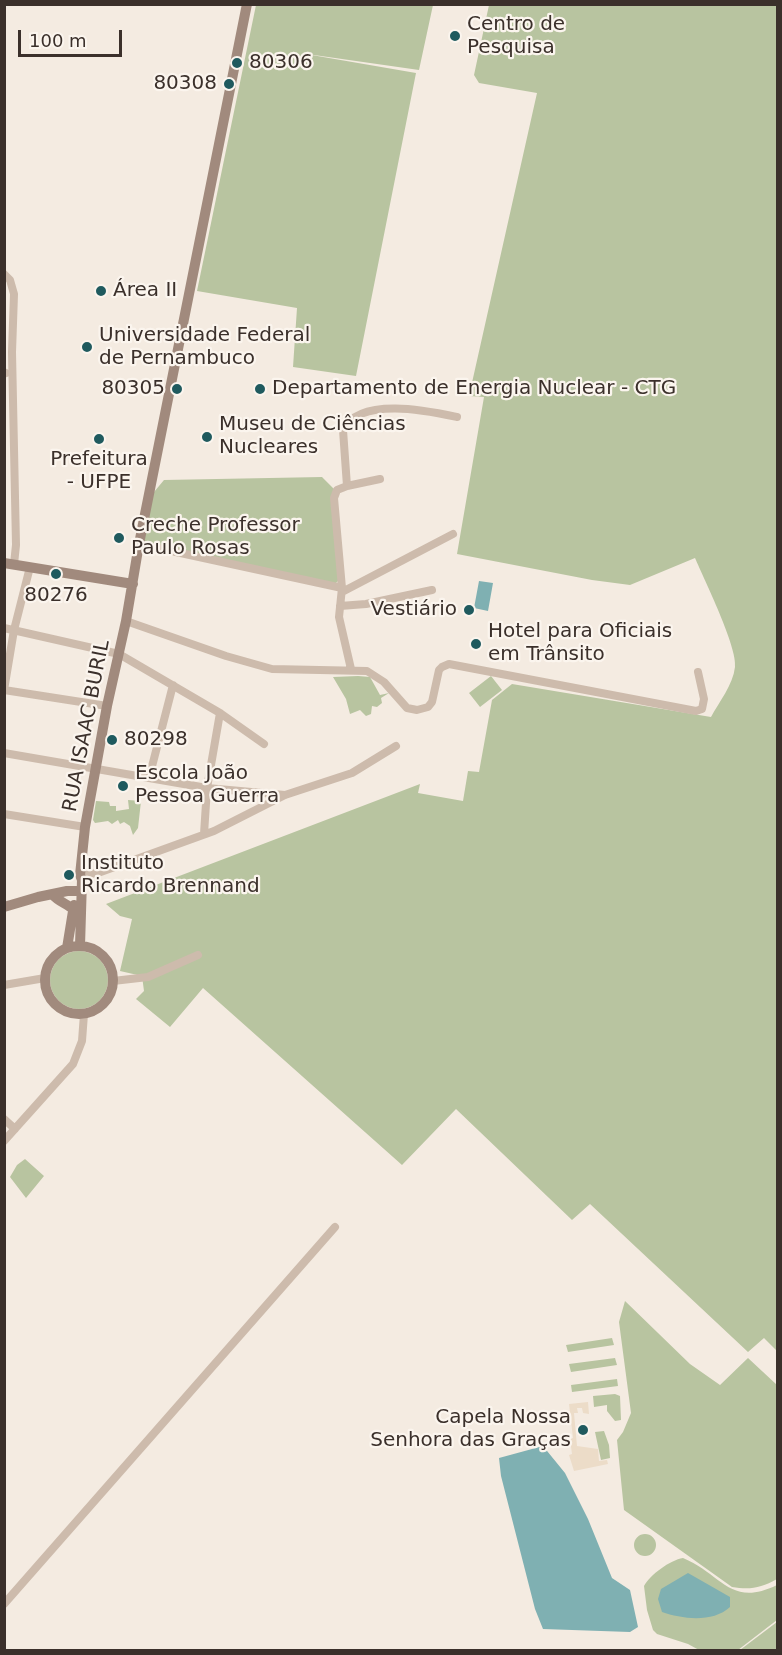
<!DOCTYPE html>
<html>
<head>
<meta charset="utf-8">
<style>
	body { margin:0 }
	#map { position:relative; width:782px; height:1655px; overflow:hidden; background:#f4ebe1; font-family:"DejaVu Sans",sans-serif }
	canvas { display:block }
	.frame { position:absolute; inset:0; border:6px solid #3b302b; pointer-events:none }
	.scale { position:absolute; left:18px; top:30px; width:104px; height:27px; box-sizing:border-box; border:3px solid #3b302b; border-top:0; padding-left:8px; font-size:18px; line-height:21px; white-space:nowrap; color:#3b302b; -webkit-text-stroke:4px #fbf5ee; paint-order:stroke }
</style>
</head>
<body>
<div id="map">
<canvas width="782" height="1655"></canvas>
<div class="frame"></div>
<div class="scale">100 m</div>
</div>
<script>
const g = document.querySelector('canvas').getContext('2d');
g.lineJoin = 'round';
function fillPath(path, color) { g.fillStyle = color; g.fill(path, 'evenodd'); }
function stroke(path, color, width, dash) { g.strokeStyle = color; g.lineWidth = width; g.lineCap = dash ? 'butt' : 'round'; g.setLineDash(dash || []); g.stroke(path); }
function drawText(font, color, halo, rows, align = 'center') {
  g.font = font + ' "DejaVu Sans",sans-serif'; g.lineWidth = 4.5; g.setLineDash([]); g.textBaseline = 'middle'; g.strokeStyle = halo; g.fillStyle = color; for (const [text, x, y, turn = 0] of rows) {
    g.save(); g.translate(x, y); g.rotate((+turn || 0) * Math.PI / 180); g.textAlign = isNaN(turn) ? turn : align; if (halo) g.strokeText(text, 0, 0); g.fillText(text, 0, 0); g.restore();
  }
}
fillPath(new Path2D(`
	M 256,5 L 433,5 L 419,70 L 300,53 L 416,73 L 356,376 L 293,367 L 297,308 L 197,291 Z
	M 489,5 L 777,5 L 777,1351 L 764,1338 L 748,1352 L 590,1204 L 572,1220 L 456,1109 L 402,1165 L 203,988 L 170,1027 L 136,999 L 144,991 L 142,976 L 120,971 L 132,919 L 120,916 L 106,904 L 420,784 L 418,793 L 463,801 L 468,771 L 479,772 L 492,700 L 512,684 L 711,717 C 719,702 733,685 735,667 C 738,648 704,579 695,558 L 630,585 L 592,580 L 457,554 L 484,397 L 469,396 L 537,93 L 479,83 L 474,75 Z
	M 322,477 L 336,491 L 343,576 L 335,584 L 139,544 L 149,498 L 164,480 Z
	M 358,676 L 370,677 L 380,695 L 389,693 L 381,698 L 382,703 L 377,707 L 372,706 L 371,714 L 366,716 L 360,710 L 350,714 L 346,699 L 333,677 Z
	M 491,676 L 502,690 L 480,707 L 469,693 Z
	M 128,800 L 141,801 L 138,828 L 133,835 L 130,826 L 124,822 L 120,824 L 118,820 L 112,824 L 108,821 L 95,823 L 93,820 L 96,801 L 109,802 L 110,806 L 116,806 L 116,811 L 129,809 Z
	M50 980a29 29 0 1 1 58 0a29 29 0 1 1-58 0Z
	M 25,1159 L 44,1176 L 26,1198 L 10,1177 L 17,1165 Z
	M 625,1301 L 690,1364 L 720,1385 L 748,1358 L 777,1385 L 777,1579 C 761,1588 750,1590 732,1587 L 624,1510 L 617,1440 L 623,1432 L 631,1413 L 619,1322 Z
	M 612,1338 L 614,1345 L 568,1352 L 566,1345 Z
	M 615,1358 L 617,1365 L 571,1372 L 569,1364 Z
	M 617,1379 L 618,1386 L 572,1392 L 571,1385 Z
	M 615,1394 L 620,1396 L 621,1420 L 615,1421 L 607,1411 L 607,1405 L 594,1407 L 593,1396 Z
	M 604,1431 L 609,1445 L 610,1458 L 601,1460 L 595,1432 Z
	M634 1545a11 11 0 1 1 22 0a11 11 0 1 1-22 0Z
	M 683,1558 C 722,1574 730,1608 777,1585 L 777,1620 L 738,1650 L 699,1650 L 688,1644 L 657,1634 L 653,1630 L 647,1610 L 644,1586 C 650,1575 670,1560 683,1558 Z
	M 777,1622 L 777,1650 L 740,1650 Z`), '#b8c4a0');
fillPath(new Path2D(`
	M 588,1402 L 589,1414 L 583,1413 L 582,1408 L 577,1408 L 578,1413 L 574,1413 L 577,1446 L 598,1449 L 599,1461 L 607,1460 L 608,1464 L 574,1471 L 569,1455 L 572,1454 L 570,1439 L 573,1438 L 569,1404 Z`), '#ecdcc8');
fillPath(new Path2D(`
	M 479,581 L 493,583 L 488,611 L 474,608 Z
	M 543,1446 L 565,1473 L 588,1519 L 612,1578 L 630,1590 L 638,1627 L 630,1632 L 543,1629 L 535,1609 L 501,1476 L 499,1458 Z
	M 688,1573 L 730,1597 L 730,1607 C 713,1623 682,1619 662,1612 L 658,1599 L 661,1589 Z`), '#7fb0b2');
stroke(new Path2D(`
	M 4,274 L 10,280 L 14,294 L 12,352 L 16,545 L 14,564
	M 4,372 L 6,373
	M 347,486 L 380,479
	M 139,544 L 342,588
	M 342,592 L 453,534
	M 340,606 L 366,604 L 432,590
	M 126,621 L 226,656 L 272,669 L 367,671 L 384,682 L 407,708 L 417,710 L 428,707 L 432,702 L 439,670 L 442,667 L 449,664 L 696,711 L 702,709 L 704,699 L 698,672
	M 4,628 L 119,654 L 220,713 L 264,744
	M 351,669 L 339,617 L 342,588 L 334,498 L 337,490 L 347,486 L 343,430 C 360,396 429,411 457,417
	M 4,690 L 14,630 L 30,567
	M 4,690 L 107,706
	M 4,753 L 207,788 L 285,795
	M 149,778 L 173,685
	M 4,814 L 85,827
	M 204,834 L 207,788 L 220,713
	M 80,875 L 98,873 L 214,831 L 285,795 L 352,773 L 396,746
	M 113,981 L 148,977 L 198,955
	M 4,985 L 45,978
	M 4,1119 L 15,1129
	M 4,1141 L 73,1064 L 82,1041 L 84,1014
	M 4,1604 L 335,1227`), '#cdbbac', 8);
stroke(new Path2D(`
	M 4,563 L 133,584
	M 53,895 C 58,901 67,904 73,909
	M 4,907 L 38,897 L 67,891 L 81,891
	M 80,946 L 82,880 L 80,875 L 85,827 L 107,706 L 126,621 L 139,544 L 247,4
	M45 980a34 34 0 1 1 68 0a34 34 0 1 1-68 0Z
	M 67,948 L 74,905`), '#a18a7d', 10);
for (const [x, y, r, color] of [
	[455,36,6,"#1f5a5e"],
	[237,63,6,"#1f5a5e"],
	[229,84,6,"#1f5a5e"],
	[101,291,6,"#1f5a5e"],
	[87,347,6,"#1f5a5e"],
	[177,389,6,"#1f5a5e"],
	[260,389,6,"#1f5a5e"],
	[207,437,6,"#1f5a5e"],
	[99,439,6,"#1f5a5e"],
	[119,538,6,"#1f5a5e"],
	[56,574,6,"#1f5a5e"],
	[469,610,6,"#1f5a5e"],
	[476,644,6,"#1f5a5e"],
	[112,740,6,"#1f5a5e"],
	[123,786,6,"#1f5a5e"],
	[69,875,6,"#1f5a5e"],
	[583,1430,6,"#1f5a5e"]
]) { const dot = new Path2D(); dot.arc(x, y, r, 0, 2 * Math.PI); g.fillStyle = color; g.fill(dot); stroke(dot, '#fbf5ee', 2); }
drawText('20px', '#3b302b', '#fbf5ee', [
	["Centro de",467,25],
	["Pesquisa",467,48],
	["80306",249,63],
	["80308",217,84,"right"],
	["Área II",113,291],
	["Universidade Federal",99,336],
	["de Pernambuco",99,359],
	["80305",165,389,"right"],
	["Departamento de Energia Nuclear - CTG",272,389],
	["Museu de Ciências",219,425],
	["Nucleares",219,448],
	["Prefeitura",99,460,"center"],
	["- UFPE",99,483,"center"],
	["Creche Professor",131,526],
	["Paulo Rosas",131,549],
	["80276",56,596,"center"],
	["Vestiário",457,610,"right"],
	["Hotel para Oficiais",488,632],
	["em Trânsito",488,655],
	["80298",124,740],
	["Escola João",135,774],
	["Pessoa Guerra",135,797],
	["Instituto",81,864],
	["Ricardo Brennand",81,887],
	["Capela Nossa",571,1418,"right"],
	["Senhora das Graças",571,1441,"right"]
], 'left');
drawText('20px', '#3b302b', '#fbf5ee', [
	["RUA ISAAC BURIL",87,726,-79]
]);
</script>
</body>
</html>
